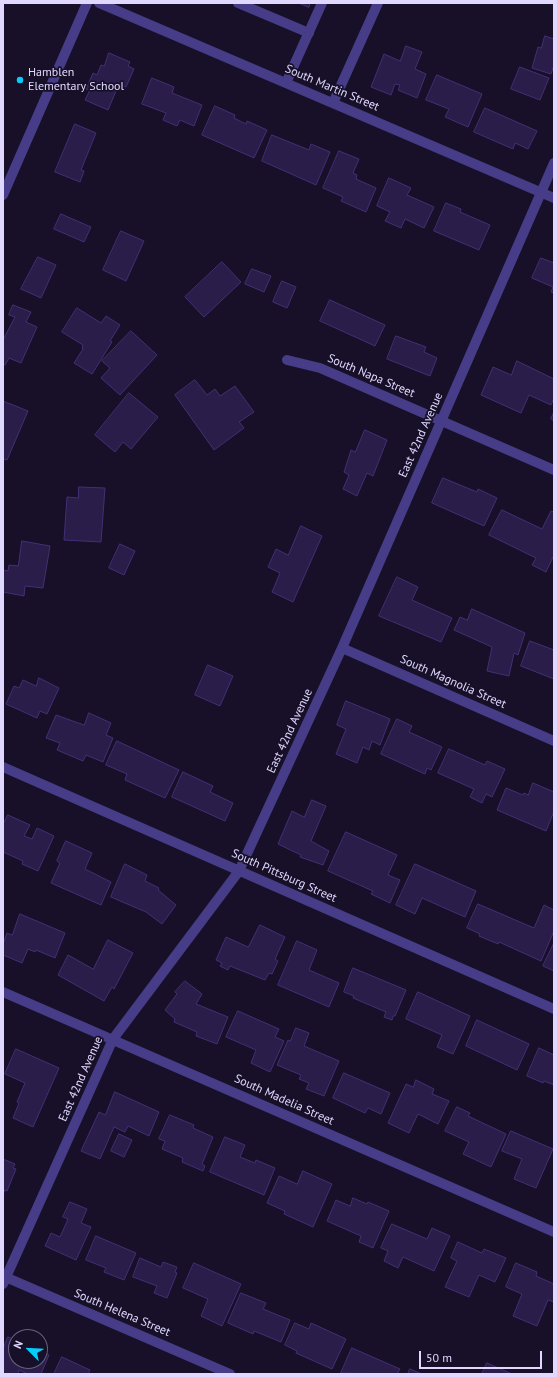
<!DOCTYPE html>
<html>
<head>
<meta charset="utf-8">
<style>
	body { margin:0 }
	#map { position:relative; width:557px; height:1377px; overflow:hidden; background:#171028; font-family:"PT Sans",sans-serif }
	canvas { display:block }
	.frame { position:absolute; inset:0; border:4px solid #e0d8fe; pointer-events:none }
	.north { position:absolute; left:8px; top:1329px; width:40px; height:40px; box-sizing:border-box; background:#171028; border:1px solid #67607e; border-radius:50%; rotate:294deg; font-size:11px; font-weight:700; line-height:16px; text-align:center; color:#e0d8fe }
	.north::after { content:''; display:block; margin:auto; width:14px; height:18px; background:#07cbfb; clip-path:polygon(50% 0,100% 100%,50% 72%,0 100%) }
	.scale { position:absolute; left:419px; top:1351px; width:123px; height:18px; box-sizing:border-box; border:2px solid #e0d8fe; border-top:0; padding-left:5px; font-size:12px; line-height:14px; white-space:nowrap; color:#e0d8fe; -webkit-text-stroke:3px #171028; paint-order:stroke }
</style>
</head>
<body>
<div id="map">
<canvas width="557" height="1377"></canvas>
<div class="frame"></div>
<div class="north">N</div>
<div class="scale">50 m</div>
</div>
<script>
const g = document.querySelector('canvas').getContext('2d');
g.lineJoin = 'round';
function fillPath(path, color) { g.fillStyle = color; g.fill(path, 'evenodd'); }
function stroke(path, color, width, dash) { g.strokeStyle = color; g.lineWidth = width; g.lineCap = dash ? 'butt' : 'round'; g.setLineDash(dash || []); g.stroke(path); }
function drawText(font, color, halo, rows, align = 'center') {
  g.font = font + ' "PT Sans",sans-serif'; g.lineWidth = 3.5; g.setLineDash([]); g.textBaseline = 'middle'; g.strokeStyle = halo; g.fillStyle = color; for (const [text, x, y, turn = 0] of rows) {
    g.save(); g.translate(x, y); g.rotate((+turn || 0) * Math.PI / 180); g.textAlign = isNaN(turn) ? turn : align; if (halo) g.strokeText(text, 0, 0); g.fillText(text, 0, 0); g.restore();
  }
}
const building = new Path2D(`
	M 299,3 L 310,3 L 309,7 Z
	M 545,36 L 554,39 L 554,65 L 551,74 L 532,68 L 538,47 L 541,48 Z
	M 406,46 L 422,52 L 415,69 L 426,74 L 417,98 L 398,90 L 400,85 L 395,84 L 391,95 L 371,87 L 384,54 L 400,61 Z
	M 109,53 L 130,62 L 128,66 L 134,69 L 126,87 L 119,84 L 108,110 L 85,100 L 90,90 L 86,89 L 93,73 L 97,75 L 101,65 L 104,66 Z
	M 520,67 L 549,78 L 540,100 L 511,89 Z
	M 437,75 L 482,94 L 468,127 L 445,117 L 449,109 L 426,100 Z
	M 152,78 L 174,87 L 172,93 L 202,105 L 194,126 L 180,120 L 177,126 L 163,120 L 166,113 L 142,104 Z
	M 215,106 L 235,115 L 234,118 L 246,124 L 247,121 L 267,130 L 254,158 L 202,135 Z
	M 485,108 L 537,131 L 528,149 L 515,143 L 513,149 L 474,132 Z
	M 75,124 L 96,133 L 81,170 L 84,171 L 80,182 L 55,172 Z
	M 272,135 L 309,150 L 311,144 L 330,152 L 316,185 L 262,161 Z
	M 339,151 L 359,159 L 353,173 L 357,175 L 356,179 L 376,188 L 366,212 L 341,201 L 343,197 L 323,188 Z
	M 389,178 L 411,188 L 407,195 L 434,207 L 424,228 L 405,219 L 401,228 L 385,221 L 390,212 L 377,206 Z
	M 446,203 L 461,209 L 460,212 L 490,225 L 479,250 L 434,231 Z
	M 61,214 L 91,227 L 84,242 L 54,229 Z
	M 121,231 L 144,241 L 126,281 L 103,270 Z
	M 38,257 L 56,265 L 41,298 L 21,289 Z
	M 541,258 L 554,263 L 554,293 L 551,292 L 553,287 L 532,278 Z
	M 222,262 L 241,282 L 204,317 L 185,297 Z
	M 252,269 L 271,276 L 264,292 L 245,284 Z
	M 282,281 L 296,287 L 287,308 L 273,302 Z
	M 330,300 L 385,325 L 375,346 L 320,321 Z
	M 13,305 L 31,312 L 26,322 L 37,327 L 21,363 L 9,358 L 5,365 L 3,364 L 3,340 L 15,317 L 9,315 Z
	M 77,308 L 101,323 L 106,316 L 120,325 L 110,341 L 112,342 L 92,374 L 74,363 L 83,349 L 82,348 L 83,345 L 62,332 Z
	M 131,331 L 157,355 L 120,395 L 101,378 L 110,368 L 102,361 Z
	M 396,336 L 426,347 L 424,352 L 437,358 L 430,376 L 387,359 Z
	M 517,361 L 554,379 L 554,398 L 551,405 L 529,395 L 521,413 L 481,395 L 493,367 L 511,375 Z
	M 195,380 L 207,395 L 215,389 L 220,396 L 235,386 L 254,412 L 239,422 L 244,428 L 214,450 L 175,395 Z
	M 129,393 L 158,417 L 131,449 L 123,442 L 115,452 L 95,435 Z
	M 3,401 L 28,411 L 7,460 L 3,459 Z
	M 554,412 L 554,421 L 551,419 Z
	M 365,430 L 387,440 L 373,476 L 367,473 L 357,496 L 343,489 L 349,475 L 344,472 L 351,450 L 355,452 Z
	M 443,478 L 477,492 L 478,489 L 497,498 L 484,526 L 432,503 Z
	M 79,487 L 105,488 L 101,542 L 64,540 L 67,497 L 78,498 Z
	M 502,510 L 542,529 L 551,511 L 554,512 L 554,555 L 546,572 L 532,565 L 536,558 L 489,535 Z
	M 301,526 L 322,536 L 293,602 L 272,592 L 280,573 L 268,567 L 276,549 L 288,555 Z
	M 22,541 L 50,546 L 43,588 L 25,586 L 24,596 L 3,592 L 3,570 L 8,571 L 9,565 L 18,566 Z
	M 120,544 L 135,551 L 124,575 L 109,568 Z
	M 397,577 L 418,587 L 412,600 L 452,618 L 441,642 L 379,616 Z
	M 472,609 L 525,633 L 518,655 L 514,653 L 509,676 L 487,671 L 492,647 L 454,630 L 460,617 L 467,620 Z
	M 530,641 L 554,650 L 554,679 L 521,666 Z
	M 208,665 L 233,676 L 220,706 L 195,695 Z
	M 39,678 L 59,688 L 47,714 L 40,711 L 37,718 L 6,704 L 14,686 L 19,688 L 23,680 L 36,686 Z
	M 346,701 L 390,719 L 380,745 L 372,741 L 369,750 L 363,747 L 357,763 L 336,754 L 346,729 L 337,725 Z
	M 89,713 L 111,723 L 106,735 L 113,738 L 103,762 L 86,755 L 83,761 L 57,750 L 60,743 L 46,738 L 56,715 L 84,725 Z
	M 397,719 L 412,726 L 409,732 L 442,747 L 431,770 L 427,768 L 425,774 L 381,754 Z
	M 117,741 L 179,770 L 165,798 L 125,780 L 127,774 L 106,765 Z
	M 449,749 L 485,765 L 487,761 L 505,769 L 492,797 L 486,794 L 482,803 L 470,797 L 474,789 L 438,773 Z
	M 183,772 L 213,786 L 210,792 L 233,803 L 225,821 L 172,797 Z
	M 533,783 L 554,792 L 554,811 L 546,831 L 497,810 L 506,788 L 523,795 L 524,793 L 528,795 Z
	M 312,800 L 326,806 L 311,841 L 329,851 L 323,865 L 300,857 L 301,855 L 278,844 L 292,811 L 304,817 Z
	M 8,815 L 30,825 L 24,836 L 32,839 L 37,828 L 54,836 L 38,871 L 22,864 L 23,861 L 3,852 L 3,825 Z
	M 346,832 L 397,855 L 388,875 L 400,880 L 390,903 L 371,894 L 373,891 L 328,871 Z
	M 66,841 L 92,853 L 85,869 L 111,882 L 101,905 L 51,883 L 60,863 L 57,861 Z
	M 125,864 L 147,875 L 145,881 L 159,888 L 158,890 L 176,905 L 162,924 L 146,912 L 111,897 Z
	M 415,864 L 476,891 L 465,917 L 422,898 L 415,914 L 396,905 Z
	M 478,904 L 534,928 L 544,905 L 554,910 L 554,931 L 541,961 L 499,942 L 498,944 L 479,936 L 480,934 L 467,928 Z
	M 20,914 L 65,933 L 55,958 L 36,950 L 35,952 L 28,949 L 22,963 L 3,955 L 3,944 L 7,933 L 12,935 Z
	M 260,925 L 285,937 L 275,959 L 278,961 L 272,974 L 269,973 L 265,980 L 230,966 L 228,970 L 220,966 L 222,963 L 216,960 L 226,937 L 248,947 Z
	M 108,940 L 133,953 L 114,989 L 112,987 L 104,1001 L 58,975 L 68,955 L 93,969 Z
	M 297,941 L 317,950 L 309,970 L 339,983 L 329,1007 L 278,985 Z
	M 554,943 L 554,971 L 543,966 Z
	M 353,968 L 406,990 L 395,1016 L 393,1016 L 392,1020 L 384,1017 L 386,1012 L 353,998 L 354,996 L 344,992 Z
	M 185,981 L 202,994 L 196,1004 L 228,1017 L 217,1044 L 196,1036 L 197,1032 L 174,1022 L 175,1019 L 165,1010 L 177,994 L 175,992 Z
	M 418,992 L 470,1016 L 453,1054 L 437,1047 L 442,1035 L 406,1019 Z
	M 238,1011 L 279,1029 L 275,1037 L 284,1041 L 270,1072 L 251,1063 L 256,1050 L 226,1037 Z
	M 477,1020 L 529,1044 L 517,1070 L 466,1046 Z
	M 296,1028 L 309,1033 L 304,1046 L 339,1061 L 324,1096 L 306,1089 L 309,1083 L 299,1079 L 301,1075 L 277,1065 L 288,1040 L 290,1041 Z
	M 539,1048 L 554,1055 L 554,1085 L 544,1081 L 543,1083 L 527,1076 Z
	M 16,1049 L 59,1068 L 33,1127 L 13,1118 L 19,1103 L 17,1102 L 25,1083 L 5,1074 Z
	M 344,1073 L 390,1093 L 381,1114 L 368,1108 L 365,1113 L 333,1098 Z
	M 416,1080 L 434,1089 L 432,1094 L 449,1101 L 438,1124 L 418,1114 L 409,1133 L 388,1123 L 406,1084 L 413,1087 Z
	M 115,1092 L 159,1112 L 149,1136 L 128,1126 L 125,1132 L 114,1127 L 100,1159 L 81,1151 L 99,1112 L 105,1115 Z
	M 457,1107 L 470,1113 L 468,1116 L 506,1134 L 491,1167 L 463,1154 L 469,1142 L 445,1131 Z
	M 170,1115 L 194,1125 L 193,1128 L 213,1137 L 202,1164 L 205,1166 L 203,1171 L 182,1162 L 183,1158 L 162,1149 L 165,1141 L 159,1139 Z
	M 511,1131 L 553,1149 L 536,1188 L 514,1179 L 522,1159 L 502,1151 Z
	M 119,1134 L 132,1140 L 124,1157 L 111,1151 Z
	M 225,1137 L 245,1145 L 240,1157 L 255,1163 L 256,1160 L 275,1168 L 264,1195 L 210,1172 Z
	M 3,1159 L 15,1164 L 13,1168 L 16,1169 L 7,1191 L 5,1190 L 3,1194 Z
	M 303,1171 L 332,1184 L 313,1227 L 284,1214 L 285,1211 L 267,1203 L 279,1176 L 297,1184 Z
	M 353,1198 L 367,1204 L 368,1202 L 389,1211 L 373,1248 L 359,1242 L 361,1236 L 327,1221 L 336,1200 L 350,1206 Z
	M 70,1202 L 87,1209 L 81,1223 L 91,1227 L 76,1260 L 45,1246 L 51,1233 L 60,1237 L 68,1219 L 63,1217 Z
	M 392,1224 L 427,1239 L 432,1228 L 450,1236 L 434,1271 L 403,1257 L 398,1268 L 384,1261 L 388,1251 L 381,1248 Z
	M 96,1236 L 136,1253 L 124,1280 L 104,1272 L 106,1268 L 86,1260 Z
	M 458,1242 L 482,1253 L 484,1249 L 506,1258 L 495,1282 L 479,1275 L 469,1297 L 445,1287 L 457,1261 L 451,1258 Z
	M 140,1258 L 161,1267 L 163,1262 L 177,1267 L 175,1272 L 177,1273 L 167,1298 L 154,1293 L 157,1286 L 133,1277 Z
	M 194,1263 L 241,1284 L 222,1326 L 201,1316 L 208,1299 L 183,1288 Z
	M 516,1263 L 537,1272 L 536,1276 L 554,1284 L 554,1302 L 548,1300 L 537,1326 L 513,1316 L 522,1294 L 506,1287 Z
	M 241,1293 L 266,1303 L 263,1309 L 290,1320 L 281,1342 L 254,1331 L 253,1334 L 228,1323 Z
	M 295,1323 L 309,1329 L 311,1323 L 346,1339 L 332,1369 L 296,1353 L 297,1351 L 285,1345 Z
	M 8,1337 L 16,1340 L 16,1361 L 40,1361 L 40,1351 L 49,1355 L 41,1374 L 28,1374 L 19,1370 L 18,1374 L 3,1374 L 3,1349 Z
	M 352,1348 L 400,1369 L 397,1374 L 341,1373 Z
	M 62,1357 L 90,1370 L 88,1374 L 54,1374 Z
	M 487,1363 L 512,1374 L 482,1374 Z
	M 410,1369 L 422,1374 L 408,1374 Z`);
fillPath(building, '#2a1d49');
stroke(building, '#442f75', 1);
stroke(new Path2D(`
	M 99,3 L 554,198
	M 238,3 L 309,33
	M 286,83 L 322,3
	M 333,103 L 378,3
	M 3,195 L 87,3
	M 287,360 L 320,368 L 554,470
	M 342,648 L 554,741
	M 3,767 L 554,1009
	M 3,992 L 554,1232
	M 3,1276 L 230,1374
	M 3,1284 L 113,1039 L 239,871 L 342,648 L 554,163`), '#463c87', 10);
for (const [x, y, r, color] of [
	[20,80,4,"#07cbfb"]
]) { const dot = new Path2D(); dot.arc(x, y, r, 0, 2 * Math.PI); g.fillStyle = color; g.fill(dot); stroke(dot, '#171028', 1.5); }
drawText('12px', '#e0d8fe', '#171028', [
	["Hamblen",28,73],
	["Elementary School",28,87]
], 'left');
drawText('12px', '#e0d8fe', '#171028', [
	["South Martin Street",332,88,23],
	["South Napa Street",371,376,23],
	["East 42nd Avenue",421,435,-66],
	["South Magnolia Street",453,682,24],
	["East 42nd Avenue",290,731,-65],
	["South Pittsburg Street",284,876,24],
	["East 42nd Avenue",81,1079,-66],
	["South Madelia Street",284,1100,24],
	["South Helena Street",122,1313,23]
]);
</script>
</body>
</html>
